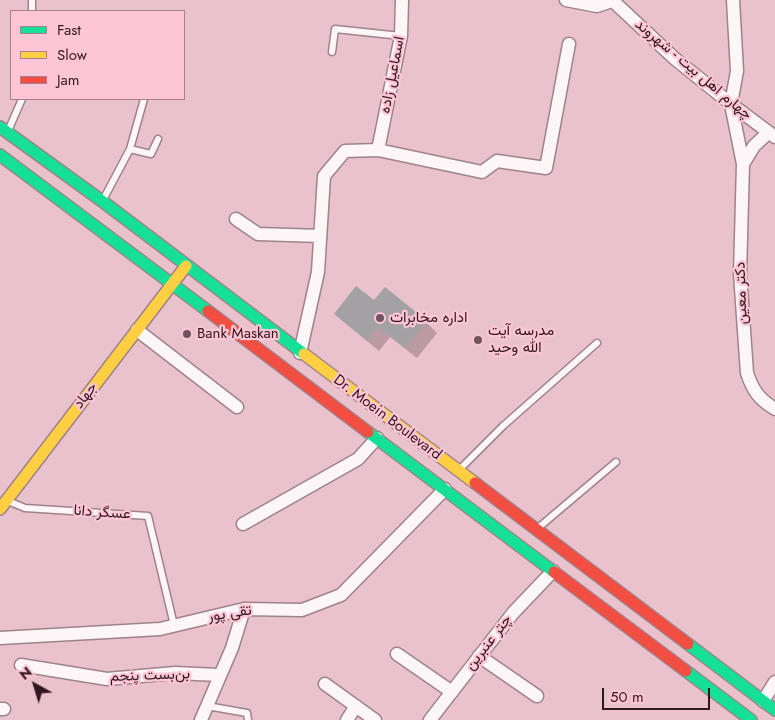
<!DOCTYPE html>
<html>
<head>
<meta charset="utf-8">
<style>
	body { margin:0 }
	#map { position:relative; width:775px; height:720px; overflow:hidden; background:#e9c2cd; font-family:Jost,sans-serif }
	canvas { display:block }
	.legend { position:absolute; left:10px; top:10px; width:175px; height:90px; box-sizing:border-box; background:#fdc5d5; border:1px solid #ab808d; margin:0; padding:6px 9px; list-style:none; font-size:15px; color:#311820 }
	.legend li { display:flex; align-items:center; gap:10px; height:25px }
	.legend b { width:25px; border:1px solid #ab808d }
	.north { position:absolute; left:10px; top:660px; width:50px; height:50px; -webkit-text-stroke:4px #fdc5d5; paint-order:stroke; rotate:321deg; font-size:14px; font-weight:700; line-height:20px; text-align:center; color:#311820 }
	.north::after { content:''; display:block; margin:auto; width:18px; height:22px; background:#311820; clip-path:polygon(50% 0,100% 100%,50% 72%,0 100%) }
	.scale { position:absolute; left:602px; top:688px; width:108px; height:22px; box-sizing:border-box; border:2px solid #311820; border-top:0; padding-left:6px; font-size:15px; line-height:18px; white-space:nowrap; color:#311820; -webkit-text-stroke:4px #fdc5d5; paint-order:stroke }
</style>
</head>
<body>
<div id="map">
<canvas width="775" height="720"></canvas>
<ul class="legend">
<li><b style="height:6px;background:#16e098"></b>Fast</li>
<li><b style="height:6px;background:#ffcf43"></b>Slow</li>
<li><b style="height:6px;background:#f24e42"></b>Jam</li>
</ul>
<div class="north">N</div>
<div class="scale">50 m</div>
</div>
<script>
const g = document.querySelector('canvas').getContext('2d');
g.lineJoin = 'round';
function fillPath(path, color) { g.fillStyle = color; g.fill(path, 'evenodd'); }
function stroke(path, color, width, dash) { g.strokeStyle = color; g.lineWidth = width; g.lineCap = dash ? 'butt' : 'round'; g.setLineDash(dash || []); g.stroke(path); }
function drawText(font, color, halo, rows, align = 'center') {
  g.font = font + ' Jost,Vazirmatn,sans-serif'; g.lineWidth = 4.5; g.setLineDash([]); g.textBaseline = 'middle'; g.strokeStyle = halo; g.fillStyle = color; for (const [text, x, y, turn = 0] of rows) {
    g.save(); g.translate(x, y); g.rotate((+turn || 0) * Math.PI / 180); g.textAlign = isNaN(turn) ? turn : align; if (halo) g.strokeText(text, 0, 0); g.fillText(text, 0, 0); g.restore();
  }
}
fillPath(new Path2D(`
	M 385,289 L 426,322 L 437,333 L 417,358 L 390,337 L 379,351 L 335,314 L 374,302 Z`), '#0003');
fillPath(new Path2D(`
	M 356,286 L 374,300 L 385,287 L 427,321 L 405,348 L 378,327 L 367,341 L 334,314 Z`), '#a3a1a3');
const lane = new Path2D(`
	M 32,11 L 32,0
	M 332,52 L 335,29 L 401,36
	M 8,131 L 22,99
	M 130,149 L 151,154 L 158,139
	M 103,200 L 130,149 L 144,99
	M 460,469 L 503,426 L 597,343
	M 8,501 L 25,508 L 148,516 L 174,625
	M 538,528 L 616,462
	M 207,706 L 247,713 L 248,720`);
const street = new Path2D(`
	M 566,0 L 597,6 L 615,0
	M 612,0 L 674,58 L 731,104 L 775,137
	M 733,0 L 737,71 L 731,104 L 743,164 L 754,146 L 768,133
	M 378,150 L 401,36 L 402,0
	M 743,164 L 740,274 L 747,373 C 753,391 759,399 775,409
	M 236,219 L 258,234 L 320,236
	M 137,330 L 237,407
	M 300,353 L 318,272 L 324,176 L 345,151 L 378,150 L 482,172 L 497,161 L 546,168 L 569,44
	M 243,524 L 358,459 L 377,438
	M 0,638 L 160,629 L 244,609 L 302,610 L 341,595 L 445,489
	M 397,654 L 452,692
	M 479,656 L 537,696
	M 21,665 L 107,679 L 175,673 L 219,675
	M 325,684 L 375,720
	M 763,701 L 775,682
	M 0,709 L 4,709
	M 201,720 L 232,648 L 244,609
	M 347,720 L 356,706
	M 430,720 L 513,613 L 553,571`);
const fast = new Path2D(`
	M 0,127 L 102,201 L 304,354
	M 0,155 L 208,311
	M 368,432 L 554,572
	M 688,644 L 775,710
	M 686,671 L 751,720`);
const slow = new Path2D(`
	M 304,354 L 475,483
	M 0,509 L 186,266`);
const jam = new Path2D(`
	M 208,311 L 368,432
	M 475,483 L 688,644
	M 554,572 L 686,671`);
stroke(lane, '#9f828b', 9);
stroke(street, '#9f828b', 15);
stroke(fast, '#9f828b', 14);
stroke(slow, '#9f828b', 14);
stroke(jam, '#9f828b', 14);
stroke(lane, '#fcf6f8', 6);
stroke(street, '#fcf6f8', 12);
stroke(fast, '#16e098', 11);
stroke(slow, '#ffcf43', 11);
stroke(jam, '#f24e42', 11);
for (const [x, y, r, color] of [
	[380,318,5,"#71545d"],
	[187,334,5,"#71545d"],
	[478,340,5,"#71545d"]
]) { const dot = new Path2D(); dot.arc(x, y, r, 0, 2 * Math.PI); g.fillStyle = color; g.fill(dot); stroke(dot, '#fdc5d5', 2); }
drawText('15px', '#311820', '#fdc5d5', [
	["چهارم اهل بیت - شهروند",693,70,40],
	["اسماعیل زاده",393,75,-79],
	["دکتر معین",742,293,-92],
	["جهاد",86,396,-53],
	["Dr. Moein Boulevard",387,418,37],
	["عسگر دانا",102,513,4],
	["تقی پور",230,614,-9],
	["چتر عنبرین",489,643,-52],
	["بن‌بست پنجم",150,676,-2]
]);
drawText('15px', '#311820', '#fdc5d5', [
	["اداره مخابرات",390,318],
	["مدرسه آیت",488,331],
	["الله وحید",488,348],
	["Bank Maskan",197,334]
], 'left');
</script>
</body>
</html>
